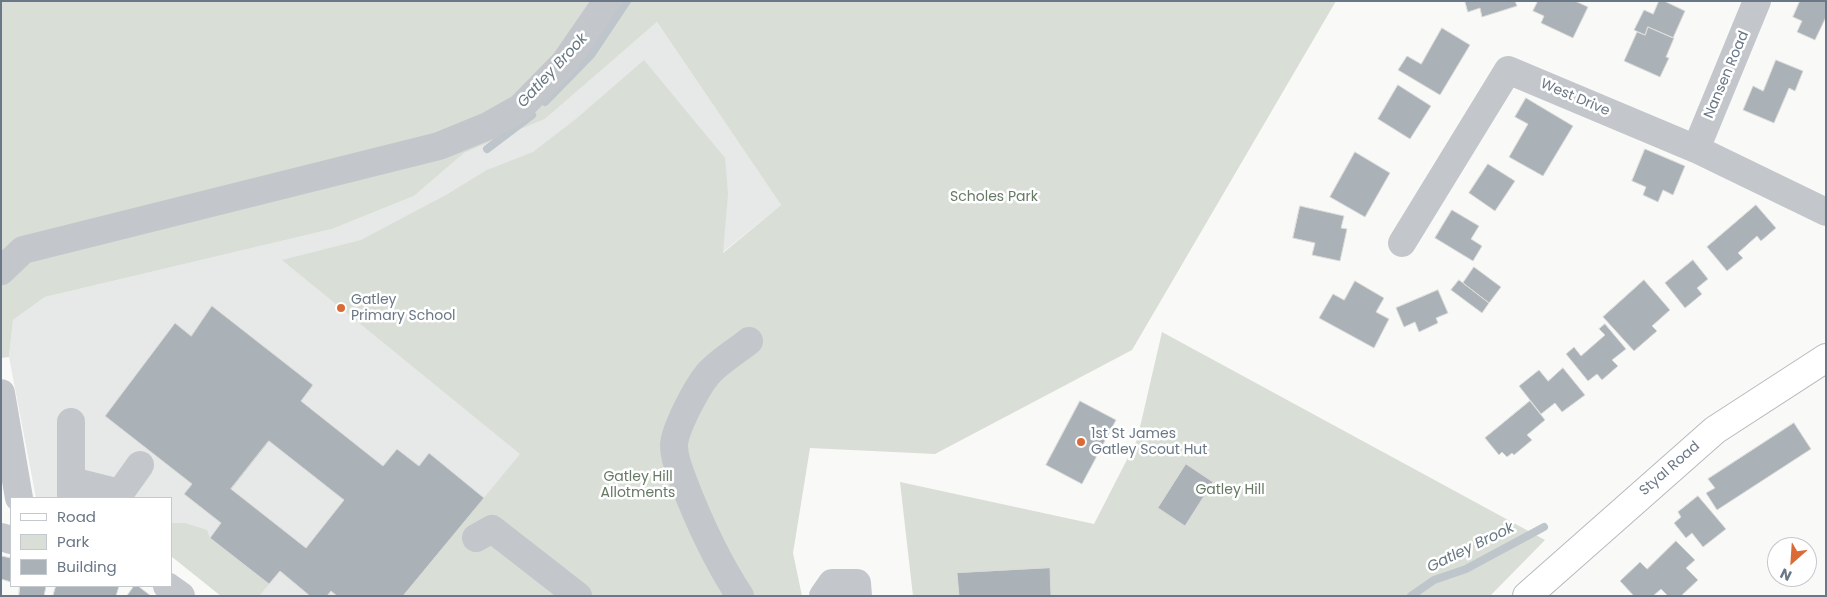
<!DOCTYPE html>
<html>
<head>
<meta charset="utf-8">
<style>
	body { margin:0 }
	#map { position:relative; width:1827px; height:597px; overflow:hidden; background:#f9f9f7; font-family:Poppins,sans-serif }
	canvas { display:block }
	.frame { position:absolute; inset:0; border:2px solid #6a7786; pointer-events:none }
	.legend { position:absolute; left:10px; top:497px; width:162px; height:90px; box-sizing:border-box; background:#fff; border:1px solid #c3c9cf; margin:0; padding:6px 9px; list-style:none; font-size:15px; color:#6a7786 }
	.legend li { display:flex; align-items:center; gap:10px; height:25px }
	.legend b { width:25px; border:1px solid #c3c9cf }
	.north { position:absolute; left:1767px; top:537px; width:50px; height:50px; box-sizing:border-box; background:#fff; border:1px solid #c3c9cf; border-radius:50%; rotate:206deg; font-size:14px; font-weight:700; line-height:20px; text-align:center; color:#6a7786 }
	.north::after { content:''; display:block; margin:auto; width:18px; height:22px; background:#da6a36; clip-path:polygon(50% 0,100% 100%,50% 72%,0 100%) }
</style>
</head>
<body>
<div id="map">
<canvas width="1827" height="597"></canvas>
<div class="frame"></div>
<ul class="legend">
<li><b style="height:6px;background:#fff"></b>Road</li>
<li><b style="height:14px;background:#d9ded6"></b>Park</li>
<li><b style="height:14px;background:#aab1b7"></b>Building</li>
</ul>
<div class="north">N</div>
</div>
<script>
const g = document.querySelector('canvas').getContext('2d');
g.lineJoin = 'round';
function fillPath(path, color) { g.fillStyle = color; g.fill(path, 'evenodd'); }
function stroke(path, color, width, dash) { g.strokeStyle = color; g.lineWidth = width; g.lineCap = dash ? 'butt' : 'round'; g.setLineDash(dash || []); g.stroke(path); }
function drawText(font, color, halo, rows, align = 'center') {
  g.font = font + ' Poppins,sans-serif'; g.lineWidth = 5; g.setLineDash([]); g.textBaseline = 'middle'; g.strokeStyle = halo; g.fillStyle = color; for (const [text, x, y, turn = 0] of rows) {
    g.save(); g.translate(x, y); g.rotate((+turn || 0) * Math.PI / 180); g.textAlign = isNaN(turn) ? turn : align; if (halo) g.strokeText(text, 0, 0); g.fillText(text, 0, 0); g.restore();
  }
}
fillPath(new Path2D(`
	M 657,22 L 781,205 L 616,339 L 403,596 L 221,596 L 171,556 L 171,498 L 36,498 L 9,357 L 13,320 L 45,297 L 332,229 L 414,196 L 464,153 L 545,119 Z`), '#e7e8e8');
fillPath(new Path2D(`
	M 1,1 L 1336,1 L 1132,350 L 935,454 L 810,448 L 793,553 L 802,596 L 403,596 L 520,454 L 282,260 L 361,240 L 446,195 L 487,170 L 533,152 L 576,119 L 644,60 L 725,158 L 728,194 L 723,253 L 781,205 L 657,22 L 545,119 L 464,153 L 414,196 L 332,229 L 45,297 L 13,320 L 9,357 L 1,358 Z
	M 1162,332 L 1545,540 L 1490,596 L 913,596 L 900,482 L 1094,524 L 1137,440 Z
	M 171,523 L 185,523 L 207,530 L 210,538 L 269,584 L 259,596 L 221,596 L 171,556 Z`), '#d9ded6');
stroke(new Path2D(`
	M 545,102 L 591,55 L 627,1
	M 487,149 L 532,115
	M 1411,596 L 1434,580 L 1466,569 L 1544,527`), '#bec6cc', 8);
const building = new Path2D(`
	M 1465,1 L 1515,1 L 1517,6 L 1482,17 L 1480,8 L 1468,12 Z
	M 1538,1 L 1575,1 L 1588,7 L 1573,38 L 1541,23 L 1544,16 L 1533,11 Z
	M 1659,1 L 1664,1 L 1685,11 L 1673,38 L 1648,27 L 1645,35 L 1634,30 L 1644,10 L 1653,14 Z
	M 1800,1 L 1826,1 L 1826,17 L 1815,40 L 1797,32 L 1802,21 L 1793,17 Z
	M 1648,27 L 1674,38 L 1666,57 L 1669,58 L 1660,77 L 1624,61 L 1637,32 L 1645,35 Z
	M 1442,28 L 1470,45 L 1440,95 L 1398,70 L 1407,56 L 1421,64 Z
	M 1776,60 L 1803,71 L 1795,91 L 1789,88 L 1774,123 L 1743,110 L 1753,86 L 1763,91 Z
	M 1398,85 L 1431,106 L 1410,139 L 1378,119 Z
	M 1526,98 L 1573,126 L 1543,176 L 1509,157 L 1528,124 L 1515,117 Z
	M 1645,149 L 1685,166 L 1673,195 L 1663,190 L 1658,202 L 1643,195 L 1646,187 L 1632,181 Z
	M 1355,152 L 1390,173 L 1365,217 L 1330,197 Z
	M 1488,164 L 1515,181 L 1495,211 L 1469,193 Z
	M 1756,205 L 1776,228 L 1761,241 L 1757,236 L 1738,253 L 1743,258 L 1727,271 L 1707,247 Z
	M 1300,206 L 1344,216 L 1341,228 L 1347,229 L 1340,261 L 1312,255 L 1315,243 L 1293,238 Z
	M 1452,210 L 1479,226 L 1471,239 L 1482,246 L 1473,261 L 1435,238 Z
	M 1693,260 L 1708,279 L 1697,288 L 1702,294 L 1685,308 L 1665,283 Z
	M 1474,267 L 1501,287 L 1489,303 L 1463,283 Z
	M 1459,280 L 1489,303 L 1482,313 L 1451,290 Z
	M 1644,280 L 1670,310 L 1652,326 L 1657,331 L 1634,351 L 1603,317 Z
	M 1355,281 L 1384,298 L 1376,312 L 1389,319 L 1374,348 L 1319,318 L 1333,294 L 1344,300 Z
	M 1438,290 L 1448,313 L 1436,318 L 1438,323 L 1419,332 L 1415,322 L 1404,327 L 1396,308 Z
	M 212,306 L 313,385 L 301,401 L 383,466 L 397,449 L 419,466 L 429,453 L 484,498 L 403,596 L 337,596 L 331,591 L 327,596 L 310,596 L 280,571 L 269,584 L 210,538 L 221,523 L 184,494 L 192,484 L 105,416 L 175,323 L 191,336 ZM 269,441 L 344,500 L 306,548 L 231,489 Z
	M 1605,324 L 1626,349 L 1612,360 L 1618,366 L 1602,380 L 1597,374 L 1588,381 L 1566,354 L 1574,347 L 1581,356 L 1605,335 L 1599,329 Z
	M 1563,368 L 1585,395 L 1562,412 L 1555,403 L 1541,414 L 1519,386 L 1539,370 L 1548,381 Z
	M 1080,401 L 1116,420 L 1082,484 L 1046,465 Z
	M 1530,401 L 1545,420 L 1527,435 L 1532,440 L 1514,455 L 1512,453 L 1507,457 L 1502,452 L 1499,455 L 1485,438 Z
	M 1794,423 L 1811,449 L 1717,510 L 1706,493 L 1715,488 L 1708,479 Z
	M 1186,464 L 1213,482 L 1185,526 L 1158,508 Z
	M 1698,496 L 1726,529 L 1703,547 L 1692,533 L 1686,538 L 1674,523 L 1681,517 L 1678,512 Z
	M 1676,541 L 1695,560 L 1686,568 L 1698,580 L 1681,596 L 1668,596 L 1661,589 L 1653,596 L 1634,596 L 1620,581 L 1640,562 L 1647,569 Z
	M 1,556 L 11,558 L 11,582 L 1,579 Z
	M 1050,568 L 1051,596 L 959,596 L 957,573 Z
	M 20,586 L 46,586 L 44,596 L 19,596 Z
	M 56,586 L 119,586 L 116,596 L 53,596 Z
	M 134,586 L 138,586 L 151,596 L 127,596 Z`);
fillPath(building, '#aab1b7');
stroke(building, '#dbdbd9', 1);
const major = new Path2D(`
	M 1527,596 L 1715,430 L 1826,358`);
stroke(major, '#b6babe', 30);
stroke(new Path2D(`
	M 1696,149 L 1757,1
	M 1402,243 L 1508,70 L 1696,149 L 1826,212
	M 1,271 L 23,250 L 439,146 L 488,126 L 520,108 L 565,62 L 607,1
	M 1,393 L 19,498
	M 71,422 L 71,498
	M 72,481 L 120,493 L 140,465
	M 1,537 L 11,540
	M 476,538 L 492,529 L 578,596
	M 167,586 L 181,596
	M 740,596 C 717,561 699,522 684,483 C 680,472 674,459 674,446 C 674,430 697,387 708,374 C 718,362 737,351 749,341
	M 823,596 L 832,583 L 857,583 L 858,596`), '#c3c6ca', 28);
stroke(major, '#fff', 28);
for (const [x, y, r, color] of [
	[341,308,5,"#da6a36"],
	[1081,442,5,"#da6a36"]
]) { const dot = new Path2D(); dot.arc(x, y, r, 0, 2 * Math.PI); g.fillStyle = color; g.fill(dot); stroke(dot, '#fff', 2); }
drawText('14px', '#6a7786', '#fff', [
	["Nansen Road",1727,75,-67],
	["West Drive",1575,98,23],
	["Styal Road",1670,469,-41]
]);
drawText('14px', '#667965', '#fff', [
	["Scholes Park",994,197],
	["Gatley Hill",638,477],
	["Allotments",638,493],
	["Gatley Hill",1230,490]
]);
drawText('14px', '#6a7786', '#fff', [
	["Gatley",351,300],
	["Primary School",351,316],
	["1st St James",1091,434],
	["Gatley Scout Hut",1091,450]
], 'left');
drawText('italic 15px', '#667781', '#fff', [
	["Gatley Brook",553,71,-47],
	["Gatley Brook",1471,548,-26]
]);
</script>
</body>
</html>
